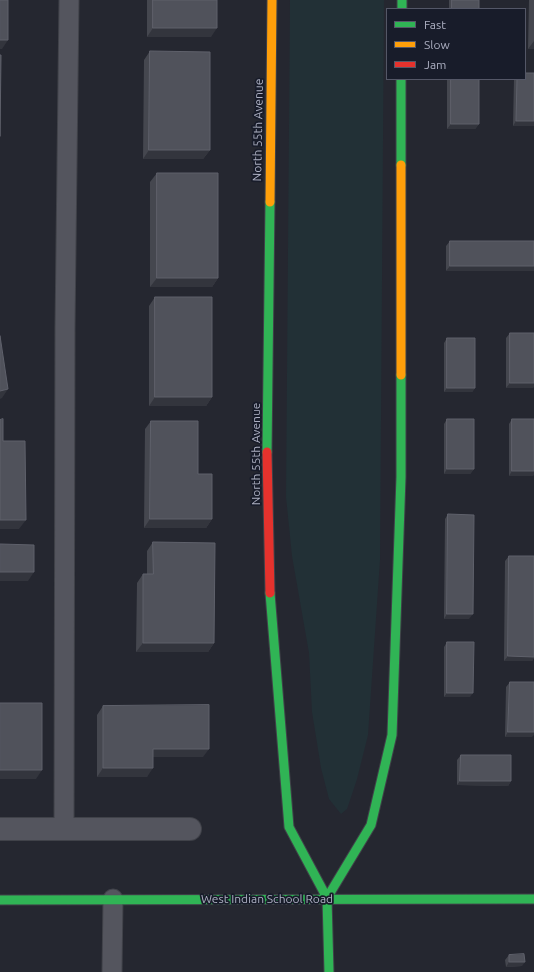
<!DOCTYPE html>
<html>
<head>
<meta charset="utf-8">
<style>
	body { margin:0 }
	#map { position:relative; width:534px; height:972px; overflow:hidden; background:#252730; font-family:Ubuntu,sans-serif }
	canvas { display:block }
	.legend { position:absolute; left:386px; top:8px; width:140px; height:72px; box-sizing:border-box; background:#181c2a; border:1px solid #545767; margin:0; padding:5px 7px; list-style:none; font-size:12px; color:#adb0c2 }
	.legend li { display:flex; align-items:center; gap:8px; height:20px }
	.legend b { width:20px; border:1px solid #545767 }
</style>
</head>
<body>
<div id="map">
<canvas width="534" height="972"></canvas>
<ul class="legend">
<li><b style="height:5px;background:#30b455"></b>Fast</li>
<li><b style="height:5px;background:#ff9f0a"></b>Slow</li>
<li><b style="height:5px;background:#e5322d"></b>Jam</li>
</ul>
</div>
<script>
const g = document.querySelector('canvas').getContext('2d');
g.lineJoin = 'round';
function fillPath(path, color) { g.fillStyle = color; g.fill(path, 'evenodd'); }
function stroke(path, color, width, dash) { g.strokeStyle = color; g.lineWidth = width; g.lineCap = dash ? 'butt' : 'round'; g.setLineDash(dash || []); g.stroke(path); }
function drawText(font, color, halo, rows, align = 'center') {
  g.font = font + ' Ubuntu,sans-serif'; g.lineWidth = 3.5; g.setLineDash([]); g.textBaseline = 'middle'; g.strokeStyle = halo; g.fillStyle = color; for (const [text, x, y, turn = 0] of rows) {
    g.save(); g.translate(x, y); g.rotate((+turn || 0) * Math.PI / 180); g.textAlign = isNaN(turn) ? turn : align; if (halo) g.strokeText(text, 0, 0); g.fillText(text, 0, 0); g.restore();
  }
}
fillPath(new Path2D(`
	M 290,0 L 384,0 L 380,560 L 368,735 L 357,779 L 347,809 L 341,814 L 329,799 L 321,768 L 312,712 L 309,653 L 292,556 L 286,497 Z`), '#223036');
const lane = new Path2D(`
	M 64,829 L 65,328 L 69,0
	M 112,972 L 113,899`);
const street = new Path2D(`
	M 0,829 L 190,829`);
const fast = new Path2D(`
	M 402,0 L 402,9
	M 401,79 L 401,165
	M 267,452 L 270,202
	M 270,593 L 289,827 L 327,898 L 329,972
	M 327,898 L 371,825 L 392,735 L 401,477 L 401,375
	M 0,900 L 534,899`);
const slow = new Path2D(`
	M 401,165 L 401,375
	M 270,202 L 272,0`);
const jam = new Path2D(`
	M 267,452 L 270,593`);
stroke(lane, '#404249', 21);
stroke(street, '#404249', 24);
stroke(fast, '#404249', 11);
stroke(slow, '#404249', 11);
stroke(jam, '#404249', 11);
stroke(lane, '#54555e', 19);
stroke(street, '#54555e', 22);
stroke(fast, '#30b455', 9);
stroke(slow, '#ff9f0a', 9);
stroke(jam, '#e5322d', 9);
fillPath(new Path2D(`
	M 147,0 L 217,0 L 211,37 L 147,37 Z
	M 449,0 L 479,0 L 479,9 L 449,9 Z
	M 529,0 L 534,0 L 534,49 L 528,49 Z
	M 150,51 L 210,150 L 203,159 L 143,159 L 144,60 Z
	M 534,73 L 534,126 L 513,126 L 514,79 L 525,79 Z
	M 447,79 L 479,79 L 479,124 L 475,129 L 447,129 Z
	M 157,173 L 218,278 L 212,287 L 150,287 L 150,182 Z
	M 450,241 L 534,241 L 446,271 L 446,246 Z
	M 155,297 L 212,397 L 206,406 L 149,406 L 149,306 Z
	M 510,333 L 534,333 L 534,386 L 533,388 L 506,388 L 506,338 Z
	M 447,338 L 475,388 L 472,392 L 444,392 L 444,343 Z
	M 447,419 L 474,469 L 470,474 L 444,474 L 444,424 Z
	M 512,419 L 534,419 L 534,474 L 533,476 L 509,476 L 509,424 Z
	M 151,421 L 198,474 L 212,519 L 206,528 L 144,528 L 145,429 Z
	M 448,514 L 469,619 L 444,619 L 445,519 Z
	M 153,542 L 214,643 L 208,652 L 136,652 L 137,583 L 143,574 L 147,574 L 147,551 Z
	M 509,556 L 534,556 L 534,658 L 532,661 L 504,661 L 505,561 Z
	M 447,642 L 470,697 L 444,697 L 444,647 Z
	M 510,682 L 532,737 L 505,737 L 506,687 Z
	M 103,706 L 203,757 L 153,757 L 147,777 L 97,777 L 97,715 Z
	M 461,755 L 511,781 L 508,786 L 457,785 L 457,760 Z
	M 509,955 L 522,966 L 506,967 L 505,960 Z`), '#45474f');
fillPath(new Path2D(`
	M 153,28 L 217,28 L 211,37 L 147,37 Z
	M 0,40 L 8,40 L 2,49 L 0,49 Z
	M 534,41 L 534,49 L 528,49 Z
	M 516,121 L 534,121 L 534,126 L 513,126 Z
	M 451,124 L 479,124 L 475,129 L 447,129 Z
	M 149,150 L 210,150 L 203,159 L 143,159 Z
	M 450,266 L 534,266 L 534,271 L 446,271 Z
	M 157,278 L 218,278 L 212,287 L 150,287 Z
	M 510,383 L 534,383 L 534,386 L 533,388 L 506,388 Z
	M 447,388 L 475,388 L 472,392 L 444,392 Z
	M 8,389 L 2,398 L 0,399 L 0,391 Z
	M 155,397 L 212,397 L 206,406 L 149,406 Z
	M 447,469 L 474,469 L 470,474 L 444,474 Z
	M 512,471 L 534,471 L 534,474 L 533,476 L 509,476 Z
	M 150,519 L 212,519 L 206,528 L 144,528 Z
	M 0,520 L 26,520 L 19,529 L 0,529 Z
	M 0,572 L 34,572 L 28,581 L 0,581 Z
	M 447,614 L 473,614 L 469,619 L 444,619 Z
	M 143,643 L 214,643 L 208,652 L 136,652 Z
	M 508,656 L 534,657 L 534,658 L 532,661 L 504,661 Z
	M 447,693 L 473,693 L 470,697 L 444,697 Z
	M 508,732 L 534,732 L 534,735 L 532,737 L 505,737 Z
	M 153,749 L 209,749 L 203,757 L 147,757 Z
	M 103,768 L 153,768 L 147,777 L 97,777 Z
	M 0,770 L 42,770 L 36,779 L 0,779 Z
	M 460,781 L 511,781 L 508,786 L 457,785 Z
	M 509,962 L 525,962 L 522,966 L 506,967 Z`), '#33353d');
const building = new Path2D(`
	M 0,0 L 8,0 L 8,40 L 0,40 Z
	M 153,0 L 217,0 L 217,28 L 153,28 Z
	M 452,0 L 479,0 L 479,9 L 452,9 Z
	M 150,51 L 210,52 L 210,150 L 149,150 Z
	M 0,55 L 1,55 L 0,136 Z
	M 525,73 L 534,73 L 534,121 L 516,121 L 517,79 L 525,79 Z
	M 451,79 L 479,79 L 479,124 L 451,124 Z
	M 157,173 L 218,173 L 218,278 L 157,278 Z
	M 450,241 L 534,241 L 534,266 L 450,266 Z
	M 155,297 L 212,297 L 212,397 L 155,397 Z
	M 510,333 L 534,333 L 534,383 L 510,383 Z
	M 0,336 L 8,389 L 0,391 Z
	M 447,338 L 475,338 L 475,388 L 447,388 Z
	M 3,419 L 3,441 L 25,441 L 26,520 L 0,520 L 0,420 Z
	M 447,419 L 474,419 L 474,469 L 447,469 Z
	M 512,419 L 534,419 L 534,471 L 512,471 Z
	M 151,421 L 198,421 L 198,474 L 212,474 L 212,519 L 150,519 Z
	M 448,514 L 474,515 L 473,614 L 447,614 Z
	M 153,542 L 215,543 L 214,643 L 143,643 L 143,574 L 153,574 Z
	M 0,544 L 34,545 L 34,572 L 0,572 Z
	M 509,556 L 534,556 L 534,657 L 508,656 Z
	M 447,642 L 474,642 L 473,693 L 447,693 Z
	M 510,682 L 534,682 L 534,732 L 508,732 Z
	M 0,703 L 42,703 L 42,770 L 0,770 Z
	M 209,705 L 209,749 L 153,749 L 153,768 L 103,768 L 103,706 Z
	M 461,755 L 511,755 L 511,781 L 460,781 Z
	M 524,954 L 525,962 L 509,962 L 509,955 Z`);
fillPath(building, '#50525b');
stroke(building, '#5f616b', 1);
drawText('12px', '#adb0c2', '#181c2a', [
	["North 55th Avenue",258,130,-89],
	["North 55th Avenue",256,454,-90],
	["West Indian School Road",267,899]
]);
</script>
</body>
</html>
